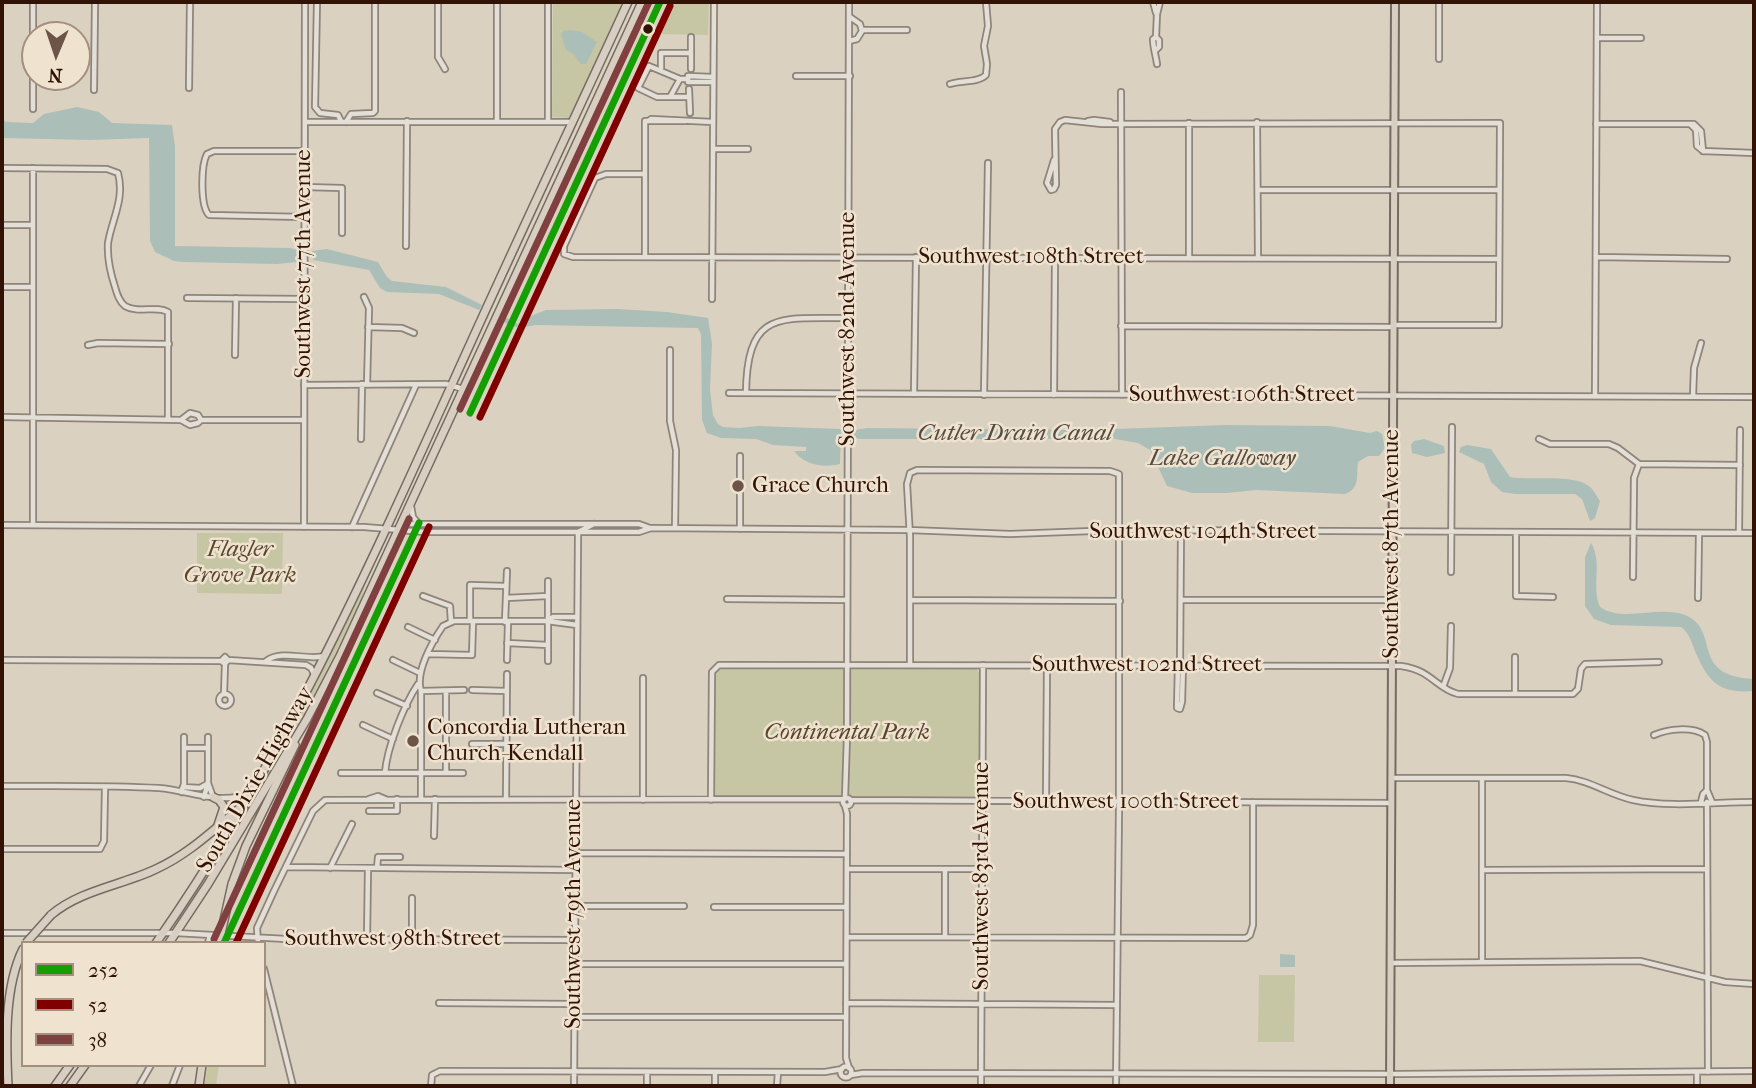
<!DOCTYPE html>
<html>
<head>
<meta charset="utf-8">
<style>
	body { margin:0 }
	#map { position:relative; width:1756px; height:1088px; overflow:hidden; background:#dbd1c1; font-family:"IM FELL French Canon",serif }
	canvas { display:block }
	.frame { position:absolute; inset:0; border:4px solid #311204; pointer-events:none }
	.legend { position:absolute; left:21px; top:941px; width:245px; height:126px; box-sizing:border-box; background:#efe3d0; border:2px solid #a38f7e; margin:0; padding:9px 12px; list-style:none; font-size:21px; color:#311204 }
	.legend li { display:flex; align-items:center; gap:14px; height:35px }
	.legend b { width:35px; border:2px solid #a38f7e }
	.north { position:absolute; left:21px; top:21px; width:70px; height:70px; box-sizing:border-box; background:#efe3d0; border:2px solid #a38f7e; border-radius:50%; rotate:182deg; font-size:19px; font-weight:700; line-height:28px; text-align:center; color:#311204 }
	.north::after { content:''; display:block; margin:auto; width:24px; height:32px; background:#6c5546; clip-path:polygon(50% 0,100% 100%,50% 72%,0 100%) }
</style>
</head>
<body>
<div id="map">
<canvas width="1756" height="1088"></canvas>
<div class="frame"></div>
<ul class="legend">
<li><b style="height:9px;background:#14a002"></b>252</li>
<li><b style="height:9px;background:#800000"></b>52</li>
<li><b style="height:9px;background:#804040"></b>38</li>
</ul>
<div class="north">N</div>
</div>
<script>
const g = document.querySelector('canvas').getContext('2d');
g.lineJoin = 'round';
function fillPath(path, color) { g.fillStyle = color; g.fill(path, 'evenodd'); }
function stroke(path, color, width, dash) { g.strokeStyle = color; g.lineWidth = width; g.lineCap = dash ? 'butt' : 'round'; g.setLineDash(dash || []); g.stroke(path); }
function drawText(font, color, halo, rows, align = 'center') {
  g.font = font + ' "IM FELL French Canon",serif'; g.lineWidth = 5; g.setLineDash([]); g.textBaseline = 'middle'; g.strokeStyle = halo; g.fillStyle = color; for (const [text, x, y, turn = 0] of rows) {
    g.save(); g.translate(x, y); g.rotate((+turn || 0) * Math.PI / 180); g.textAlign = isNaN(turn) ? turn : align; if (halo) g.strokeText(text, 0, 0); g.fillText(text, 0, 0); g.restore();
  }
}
fillPath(new Path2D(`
	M 553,2 L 623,2 L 570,118 L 552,117 Z
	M 671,2 L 709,2 L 708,35 L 656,34 Z
	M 197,533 L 283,533 L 282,594 L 197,593 Z
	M 365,585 L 360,605 L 309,704 L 242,822 L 186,909 L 286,742 Z
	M 721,667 L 976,668 L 981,675 L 981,794 L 975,799 L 716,796 L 713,792 L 714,677 L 715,672 Z
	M 1259,975 L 1295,975 L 1294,1042 L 1258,1042 Z
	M 208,1065 L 219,1065 L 216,1086 L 204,1086 Z`), '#c6c6a5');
fillPath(new Path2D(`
	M 571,30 L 582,32 L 597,42 L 586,64 L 581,64 L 573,54 L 566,50 L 561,35 L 563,31 Z
	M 77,107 L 99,112 L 112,123 L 172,125 L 175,146 L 175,246 L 290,248 L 297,250 L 297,262 L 277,264 L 183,262 L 174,261 L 155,252 L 150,241 L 149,138 L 90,140 L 2,138 L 2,118 L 6,122 L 33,123 L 44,114 Z
	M 327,249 L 378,262 L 387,277 L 392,281 L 446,287 L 482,305 L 479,310 L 439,294 L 387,292 L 380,288 L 369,270 L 313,260 L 312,251 Z
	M 617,309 L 667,312 L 708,318 L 712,343 L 710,390 L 713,415 L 718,424 L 723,427 L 740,428 L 758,426 L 841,429 L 840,464 C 824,468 804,465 794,451 L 806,451 L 806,447 L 773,445 L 756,439 L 721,438 L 707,433 L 702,420 L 701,334 L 698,328 L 536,325 L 519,328 L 500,321 L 503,316 L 518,324 L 531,316 L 546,310 Z
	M 1226,425 L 1330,426 L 1370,433 L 1377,431 L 1382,434 L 1385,448 L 1379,456 L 1368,456 L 1358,462 C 1356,475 1361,488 1345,494 L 1256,490 L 1227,493 L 1192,493 L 1167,486 L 1150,450 L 1138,443 L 1115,439 L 859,439 L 854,437 L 854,430 L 867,428 L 1087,430 Z
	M 1424,439 L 1444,446 L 1445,453 L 1427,457 L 1412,453 L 1411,445 L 1414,441 Z
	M 1467,445 L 1491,449 L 1510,477 C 1531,481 1575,473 1590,487 C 1594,490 1597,497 1600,501 L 1595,518 L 1590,521 L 1582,499 L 1575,494 L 1515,494 L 1502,492 L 1491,482 L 1484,464 L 1459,452 L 1461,447 Z
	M 1591,543 C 1603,562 1591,586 1600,607 C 1623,623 1659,605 1685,615 C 1722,630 1688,676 1754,679 L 1754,691 C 1719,694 1708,682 1695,651 C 1691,641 1689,633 1681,627 L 1611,625 L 1594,619 L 1585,606 L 1585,557 Z
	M 1280,954 L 1295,955 L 1295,967 L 1280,967 Z`), '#abbfb8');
const minor = new Path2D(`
	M 317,2 L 315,107 L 320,113 L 338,115 L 341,121
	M 438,2 L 438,57 L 445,69
	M 497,2 L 497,122
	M 1153,2 L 1156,13
	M 862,30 L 907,30
	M 1156,37 L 1153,39 C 1153,48 1156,56 1157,64
	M 1597,38 L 1641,38
	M 849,41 L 857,39 L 862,31 L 860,24 L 850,17
	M 1156,50 L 1159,47 L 1159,40 L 1156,37 L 1157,14 L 1160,2
	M 1439,59 L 1439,2
	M 691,69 L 691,37
	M 661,71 L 661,53 L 691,53
	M 796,76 L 850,76
	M 680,79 L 670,97 L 657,97 L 638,88 L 649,66 L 680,79 L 688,79
	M 713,82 L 688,82 L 688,76 L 713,77
	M 950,84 C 961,80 978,83 986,75 L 987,64 L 984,46 L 988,26 L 986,2
	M 189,88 L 190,2
	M 689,89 L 690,113
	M 94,90 L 95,2
	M 1121,92 L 1122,395
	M 670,97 L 689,97
	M 33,109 L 33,2
	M 548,121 L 548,2
	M 648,121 L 651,119 L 713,122
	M 1088,121 L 1094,120 L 1110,122
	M 305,122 L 573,122
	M 346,122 L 351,114 L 373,113 L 375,111 L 375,2
	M 1257,122 L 1258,258
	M 1596,124 L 1694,124 L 1701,131 L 1703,151
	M 1691,125 L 1696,130 L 1697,146 L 1703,151
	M 713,149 L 748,149
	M 1703,151 L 1754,153
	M 1054,160 L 1047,183 L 1051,190 L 1054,189 L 1056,185 L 1055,129 L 1060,122 L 1065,120 L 1102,124 L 1500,123 L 1499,325 L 1393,325
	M 2,168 L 107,169 L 118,173 C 125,199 112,219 108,243 C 107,259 110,272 115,287 C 117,294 119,301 125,306 C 138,314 156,305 168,312 L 168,420
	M 645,174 L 606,174 L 595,178 L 564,246 L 564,254 L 573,257 L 1499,259
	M 305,187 L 342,188 L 342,233
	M 1258,190 L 1499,190
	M 304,217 L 209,215 C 200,206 201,165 207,154 L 214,151 L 305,151
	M 2,225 L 33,225
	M 406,246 L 407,121
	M 645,257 L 645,121 L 686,121
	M 1596,257 L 1727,259
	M 1189,258 L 1189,123
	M 2,287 L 33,287
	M 364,297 L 369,308 L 367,385
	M 187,298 L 304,299
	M 712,299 L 714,2
	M 1121,326 L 1393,327
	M 368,327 L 402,328 L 414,333
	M 88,345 L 98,343 L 169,344
	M 670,350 L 670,421 L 676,450 L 675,528
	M 235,355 L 236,298
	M 304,385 L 446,384 L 463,389
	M 729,393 L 1754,397
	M 746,393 C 747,308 781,319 849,318
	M 914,394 L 916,257
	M 984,395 L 988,163
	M 1054,395 L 1055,257
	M 1595,396 L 1597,2
	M 1693,396 L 1694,368 L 1701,343
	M 2,417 L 181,420 L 190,425 L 198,423 L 201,420 L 304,420
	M 181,420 L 190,413 L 198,415 L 201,420
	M 361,439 L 362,384
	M 1539,439 L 1550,444 L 1609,444 L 1618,448 L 1639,464 L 1740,465
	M 411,506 L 413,517 L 418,523
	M 401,524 L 639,524 L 650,528
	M 2,525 L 364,527 L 424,532 L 639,532 L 651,528 L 909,530 L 1010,534 L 1120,530 L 1754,533
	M 33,525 L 33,168
	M 304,527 L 305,2
	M 352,527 L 416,385
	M 740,529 L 740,456
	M 1516,532 L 1516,596 L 1553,597
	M 1739,533 L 1740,430
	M 1451,572 L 1452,427
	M 1633,577 L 1634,478 L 1639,464
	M 423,596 L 450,606 L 451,622
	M 506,598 L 548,596
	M 1698,598 L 1699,533
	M 727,599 L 847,600
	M 911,600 L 1120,601
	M 1181,600 L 1392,600
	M 470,621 L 470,585 L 506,586
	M 548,621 L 553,617 L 577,617
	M 505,622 L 507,571
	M 408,627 L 435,640
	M 507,643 L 548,645
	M 428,654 L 472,655 L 473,622
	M 2,660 L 221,661
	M 228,660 L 225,664 L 221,661 L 225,657 L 228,660 L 306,665 L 311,668 L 315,676
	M 393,660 L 420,673
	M 507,660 L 508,622
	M 266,661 C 283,649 305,661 325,656
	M 548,661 L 548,581
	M 910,665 L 910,537 L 907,484 L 910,473 L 917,470 L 1110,471 L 1119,474 L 1119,808 L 1116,1086
	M 1178,665 L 1177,708 L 1180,709 L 1182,702 L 1183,665
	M 1180,665 L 1181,530
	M 1443,687 L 1450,668 L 1451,626
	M 472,690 L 507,691
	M 421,691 L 464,690
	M 377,693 L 407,706
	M219 700a6 6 0 1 1 12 0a6 6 0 1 1-12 0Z
	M 224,694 L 225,664
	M 1515,694 L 1515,657
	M 363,725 L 393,739
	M 1654,735 C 1668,729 1692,726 1705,735 L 1707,742 L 1707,790 L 1712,802
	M 472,744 L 507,744
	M 184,748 L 208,748
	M 341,773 L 463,773
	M 385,773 C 387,747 404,705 418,684
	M 446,773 L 446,691
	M 1391,778 L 1566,778 C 1590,780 1609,795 1633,800 C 1671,808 1715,802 1754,802
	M 208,783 L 213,797
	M 2,786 C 54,786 107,785 159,788 C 188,790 220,806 249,793
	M 183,787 L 200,788 L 207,784
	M 181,792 L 184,784 L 184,737
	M 204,797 L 208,783 L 208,737
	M843 802a4 4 0 1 1 8 0a4 4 0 1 1-8 0Z
	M 845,798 L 847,736 L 849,2
	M 369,799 L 378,796 L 385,799
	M 421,799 L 421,691 C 415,672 432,642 443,626 L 454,621 L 547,621 L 577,625
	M 506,799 L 507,674
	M 643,800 L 643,678
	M 711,800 L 712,672 L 719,665 L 1401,666 C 1432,670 1435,688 1458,694 L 1573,694 L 1578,689 L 1581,669 L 1585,664 L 1659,662
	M 850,800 L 1391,803
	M 1046,801 L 1047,666
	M 1701,802 L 1703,794 L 1707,790
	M 1707,802 L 1708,1072
	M 845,806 L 847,814 L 846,1058 L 849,1068
	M 369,811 L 397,811 L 397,799
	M 434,836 L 435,799
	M 2,849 L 100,849 L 104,841 L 105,788
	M 576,853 L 847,854
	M 286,867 L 576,870
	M 330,868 L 352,824
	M 377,868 L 378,857 L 400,857
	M 847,869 L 981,869
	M 1482,870 L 1707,869
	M 576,906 L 684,906
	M 714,907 L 846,907
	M 2,933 L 176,933 L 286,939 L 575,940
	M 847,937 L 1246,938 L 1250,935 L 1253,925 L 1253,802
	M 945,937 L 945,869
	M 367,940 L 368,868
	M 412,940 L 412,898
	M 208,943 L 210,935
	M 258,943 L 257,928 L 274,891 L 313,811 L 325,800 L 844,799
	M 1482,962 L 1482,778
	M 1391,963 L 1640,961 L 1725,982 L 1754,984
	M 575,964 L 846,964
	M 264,969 L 293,1086
	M 439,1003 L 574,1004
	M 846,1003 L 1117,1005
	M 574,1017 L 846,1017
	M840.5 1072a5.5 5.5 0 1 1 11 0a5.5 5.5 0 1 1-11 0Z
	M 851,1075 L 863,1073 L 1398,1074 L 1754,1071
	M 139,1086 L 151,1065
	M 172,1086 L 180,1065
	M 431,1086 L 432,1075 L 440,1071 L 825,1072 L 842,1069
	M 574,1086 L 578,538 L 578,532 L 594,524
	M 647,1086 L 647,1072
	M 715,1086 L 715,1072
	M 777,1086 L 778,1072
	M 981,1086 L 983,665
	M 1697,1086 L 1697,1072`);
const major = new Path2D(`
	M 1390,1086 L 1395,2`);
const highway = new Path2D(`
	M 213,797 L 219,800 L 224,807 L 218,825
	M 232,884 L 246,846 L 295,745
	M 51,915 C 80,890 123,885 156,869 C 189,854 213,830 240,808
	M 156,943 C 278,769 366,575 453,382 C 510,255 570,128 628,2
	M 169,943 L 208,884 L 307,719 L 341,654 L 642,2
	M 8,1086 C 6,1044 4,987 23,949
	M 55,1086 L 70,1065
	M 70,1086 L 85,1065
	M 199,1086 L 202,1065`);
stroke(minor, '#8e847a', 8);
stroke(major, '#756b61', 10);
stroke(highway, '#756b61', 10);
stroke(minor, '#e4dfd6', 4.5);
stroke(major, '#d8cec2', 6);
stroke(highway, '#d8cec2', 7);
const highwayBridge = new Path2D(`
	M 26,943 L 51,915
	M 219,943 L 232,884`);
stroke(highwayBridge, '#756b61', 10, []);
stroke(highwayBridge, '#d8cec2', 7);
stroke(new Path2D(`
	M 470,413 L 660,2
	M 224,943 L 419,523`), '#14a002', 7);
stroke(new Path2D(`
	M 480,417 L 670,6
	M 236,943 L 429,527`), '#800000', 7);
stroke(new Path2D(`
	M 460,409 L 649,2
	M 214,939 L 409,519`), '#804040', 7);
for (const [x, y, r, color] of [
	[648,29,6,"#311204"],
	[738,486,7,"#6c5546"],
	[413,741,7,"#6c5546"]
]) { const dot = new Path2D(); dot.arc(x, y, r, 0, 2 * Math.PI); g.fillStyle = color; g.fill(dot); stroke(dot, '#efe3d0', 2.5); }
drawText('23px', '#311204', '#efe3d0', [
	["Southwest 108th Street",1031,257],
	["Southwest 77th Avenue",304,264,-90],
	["Southwest 82nd Avenue",848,329,-90],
	["Southwest 106th Street",1242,395],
	["Southwest 104th Street",1203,532],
	["Southwest 87th Avenue",1392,544,-90],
	["Southwest 102nd Street",1147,665],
	["South Dixie Highway",256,780,-60],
	["Southwest 100th Street",1126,802],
	["Southwest 83rd Avenue",982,876,-90],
	["Southwest 79th Avenue",574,914,-90],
	["Southwest 98th Street",393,939]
]);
drawText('23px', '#311204', '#efe3d0', [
	["Grace Church",752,486],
	["Concordia Lutheran",427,728],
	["Church-Kendall",427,754]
], 'left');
drawText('italic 23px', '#58452d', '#efe3d0', [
	["Flagler",240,550],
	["Grove Park",240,576],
	["Continental Park",847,733]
]);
drawText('italic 24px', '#554c42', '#efe3d0', [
	["Cutler Drain Canal",1015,434],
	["Lake Galloway",1222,459]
]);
</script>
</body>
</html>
